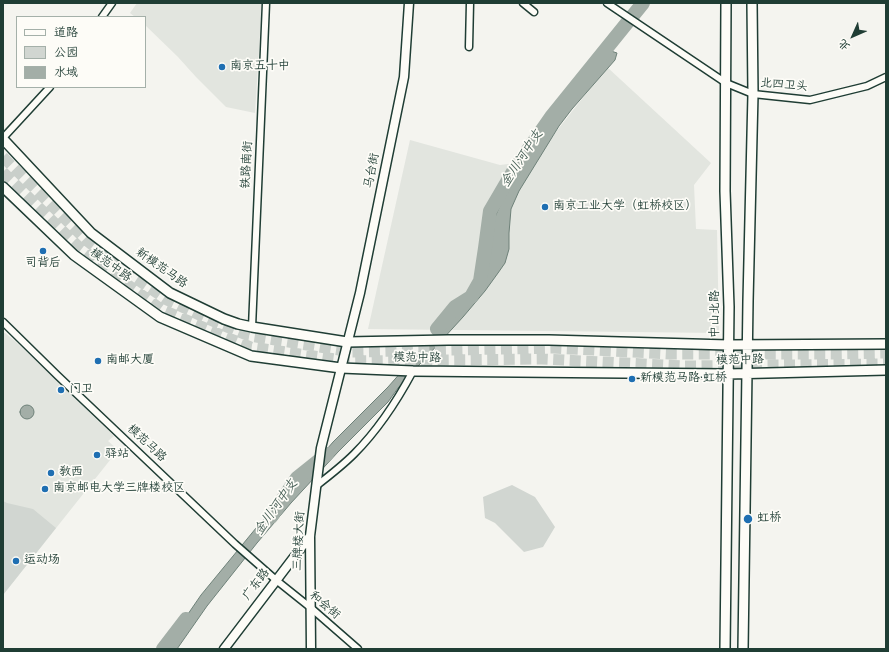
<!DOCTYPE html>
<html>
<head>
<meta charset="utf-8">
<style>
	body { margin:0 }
	#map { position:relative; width:889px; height:652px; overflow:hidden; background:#f4f4ef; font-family:Kalam,"LXGW WenKai TC",sans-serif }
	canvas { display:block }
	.frame { position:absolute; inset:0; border:4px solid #1f3d34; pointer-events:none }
	.legend { position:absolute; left:16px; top:16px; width:130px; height:72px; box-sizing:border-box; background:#fdfcf7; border:1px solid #a4b0a9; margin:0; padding:5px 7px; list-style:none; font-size:12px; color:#1f3d34 }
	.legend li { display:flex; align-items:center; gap:8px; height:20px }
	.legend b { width:20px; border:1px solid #a4b0a9 }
	.north { position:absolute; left:833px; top:16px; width:40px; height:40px; -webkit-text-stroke:3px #fdfcf7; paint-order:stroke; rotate:225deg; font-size:11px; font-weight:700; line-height:16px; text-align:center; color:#1f3d34 }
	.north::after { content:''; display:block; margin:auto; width:14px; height:18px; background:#1f3d34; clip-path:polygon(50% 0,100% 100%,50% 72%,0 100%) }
</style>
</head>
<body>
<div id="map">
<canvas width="889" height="652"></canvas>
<div class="frame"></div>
<ul class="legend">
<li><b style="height:5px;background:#fdfcf7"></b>道路</li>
<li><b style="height:11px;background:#d1d6d1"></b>公园</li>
<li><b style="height:11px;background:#a3aea7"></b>水域</li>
</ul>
<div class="north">北</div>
</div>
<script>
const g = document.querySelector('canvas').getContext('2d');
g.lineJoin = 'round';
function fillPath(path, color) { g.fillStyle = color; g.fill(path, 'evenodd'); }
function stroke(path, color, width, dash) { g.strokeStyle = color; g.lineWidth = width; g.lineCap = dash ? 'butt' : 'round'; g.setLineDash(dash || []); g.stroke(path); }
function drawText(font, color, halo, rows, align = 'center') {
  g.font = font + ' Kalam,"LXGW WenKai TC",sans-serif'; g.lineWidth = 3.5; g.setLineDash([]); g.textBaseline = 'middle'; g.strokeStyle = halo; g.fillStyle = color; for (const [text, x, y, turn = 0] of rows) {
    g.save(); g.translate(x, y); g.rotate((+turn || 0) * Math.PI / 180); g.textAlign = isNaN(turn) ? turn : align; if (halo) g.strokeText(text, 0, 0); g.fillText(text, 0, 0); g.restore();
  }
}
fillPath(new Path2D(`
	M 137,3 L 262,3 L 255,113 L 226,107 L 196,77 L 178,57 L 145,25 L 145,17 L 135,17 L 130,13 Z
	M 607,67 L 711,163 L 694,185 L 696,229 L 717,230 L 719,333 L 368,329 L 410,140 L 500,165 L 533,161 Z
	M 3,333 L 5,333 L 15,341 L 114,436 L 108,441 L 118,450 L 3,595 Z`), '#e2e5df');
fillPath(new Path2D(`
	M 512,485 L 535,497 L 555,527 L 543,547 L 524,552 L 495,523 L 485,518 L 483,497 Z
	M 3,501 L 7,503 L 33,509 L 56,528 L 3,595 Z`), '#d1d6d1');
const water = new Path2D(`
	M 611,51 L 617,53 L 615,60 L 572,109 L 559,126 L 519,191 L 511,209 L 509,233 L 509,249 L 505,263 L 498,273 L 485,291 L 463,317 L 398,388 L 388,402 L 338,452 L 291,503 L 257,543 L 207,606 L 177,649 L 164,649 L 201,595 L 261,522 L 279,505 L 333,442 L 388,387 L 454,312 L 472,290 L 483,266 L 490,229 L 501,203 L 547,129 L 590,73 Z
	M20 412a7 7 0 1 1 14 0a7 7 0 1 1-14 0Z`);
fillPath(water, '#a3aea7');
stroke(water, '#6e8179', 1);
stroke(new Path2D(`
	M 437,329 L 455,307 L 471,297 L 480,281 L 485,248 L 490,211 L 514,170 L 551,117 L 643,3
	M 271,517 L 297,478 L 327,454
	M 163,649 L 186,619`), '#a3aea7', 14);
stroke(new Path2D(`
	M 3,157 L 87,241 L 125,271 L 167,300 L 210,320 L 249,336 L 352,352 L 553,348 L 671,354 L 831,354 L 886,353
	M 3,172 L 78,246 L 116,276 L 161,309 L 226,337 L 251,347 L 349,361 L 542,359 L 685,366 L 886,364`), '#c9cfca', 11, [11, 5.5]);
const street = new Path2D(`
	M 523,3 L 534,12
	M 607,3 L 726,83 L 753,94 L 810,100 L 867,86 L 886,77
	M 102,17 L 112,3
	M 469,47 L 470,3
	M 3,138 L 50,87
	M 3,322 L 58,376 L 235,544 L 276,580 L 311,608 L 358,649
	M 252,327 L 266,3
	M 316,486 C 329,476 342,466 354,454 C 378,430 397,401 413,371`);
const secondary = new Path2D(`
	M 224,649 L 310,536
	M 311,649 L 310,536 L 321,448 L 360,293 L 404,77 L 409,3`);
const primary = new Path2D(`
	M 3,139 L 91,233 L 170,293 L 224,319 L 238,324 L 252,327 L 347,342 L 448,340 L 549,340 L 728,345 L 886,344
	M 3,187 L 74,255 L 160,317 L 251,356 L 341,368 L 413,371 L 728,374 L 886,370
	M 725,649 L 729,307 L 725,191 L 726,3
	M 743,649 L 748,301 L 753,94 L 752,3`);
stroke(street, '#1f3d34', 9);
stroke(secondary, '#1f3d34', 11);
stroke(primary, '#1f3d34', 12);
stroke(street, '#fdfcf7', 6);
stroke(secondary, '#fdfcf7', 8);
stroke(primary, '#fdfcf7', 9);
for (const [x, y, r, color] of [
	[222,67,4,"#1f6fb2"],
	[545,207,4,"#1f6fb2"],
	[43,251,4,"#1f6fb2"],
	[98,361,4,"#1f6fb2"],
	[632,379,4,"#1f6fb2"],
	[61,390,4,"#1f6fb2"],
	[97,455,4,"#1f6fb2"],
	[51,473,4,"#1f6fb2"],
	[45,489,4,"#1f6fb2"],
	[748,519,5,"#1f6fb2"],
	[16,561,4,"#1f6fb2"]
]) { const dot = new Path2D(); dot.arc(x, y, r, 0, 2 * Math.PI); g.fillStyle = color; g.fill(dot); stroke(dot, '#fdfcf7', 1.5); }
drawText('12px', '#1f3d34', '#fdfcf7', [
	["南京五十中",230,67],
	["南京工业大学（虹桥校区）",553,207],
	["司背后",43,264,"center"],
	["南邮大厦",106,361],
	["新模范马路·虹桥",640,379],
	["门卫",69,390],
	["驿站",105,455],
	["教西",59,473],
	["南京邮电大学三牌楼校区",53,489],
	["虹桥",757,519],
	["运动场",24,561]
], 'left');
drawText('12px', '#1f3d34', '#fdfcf7', [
	["北四卫头",784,86,5],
	["铁路南街",248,165,-87],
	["马台街",373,171,-79],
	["模范中路",110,266,36],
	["新模范马路",161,269,35],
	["中山北路",716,314,-90],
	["模范中路",417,359,1],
	["模范中路",740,361,-1],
	["模范马路",146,444,43],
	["三牌楼大街",300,541,-87],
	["广东路",257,585,-53],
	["和会街",324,606,40]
]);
drawText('italic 13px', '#475f56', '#fdfcf7', [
	["金川河中支",523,159,-57],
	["金川河中支",277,508,-55]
]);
</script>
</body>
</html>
